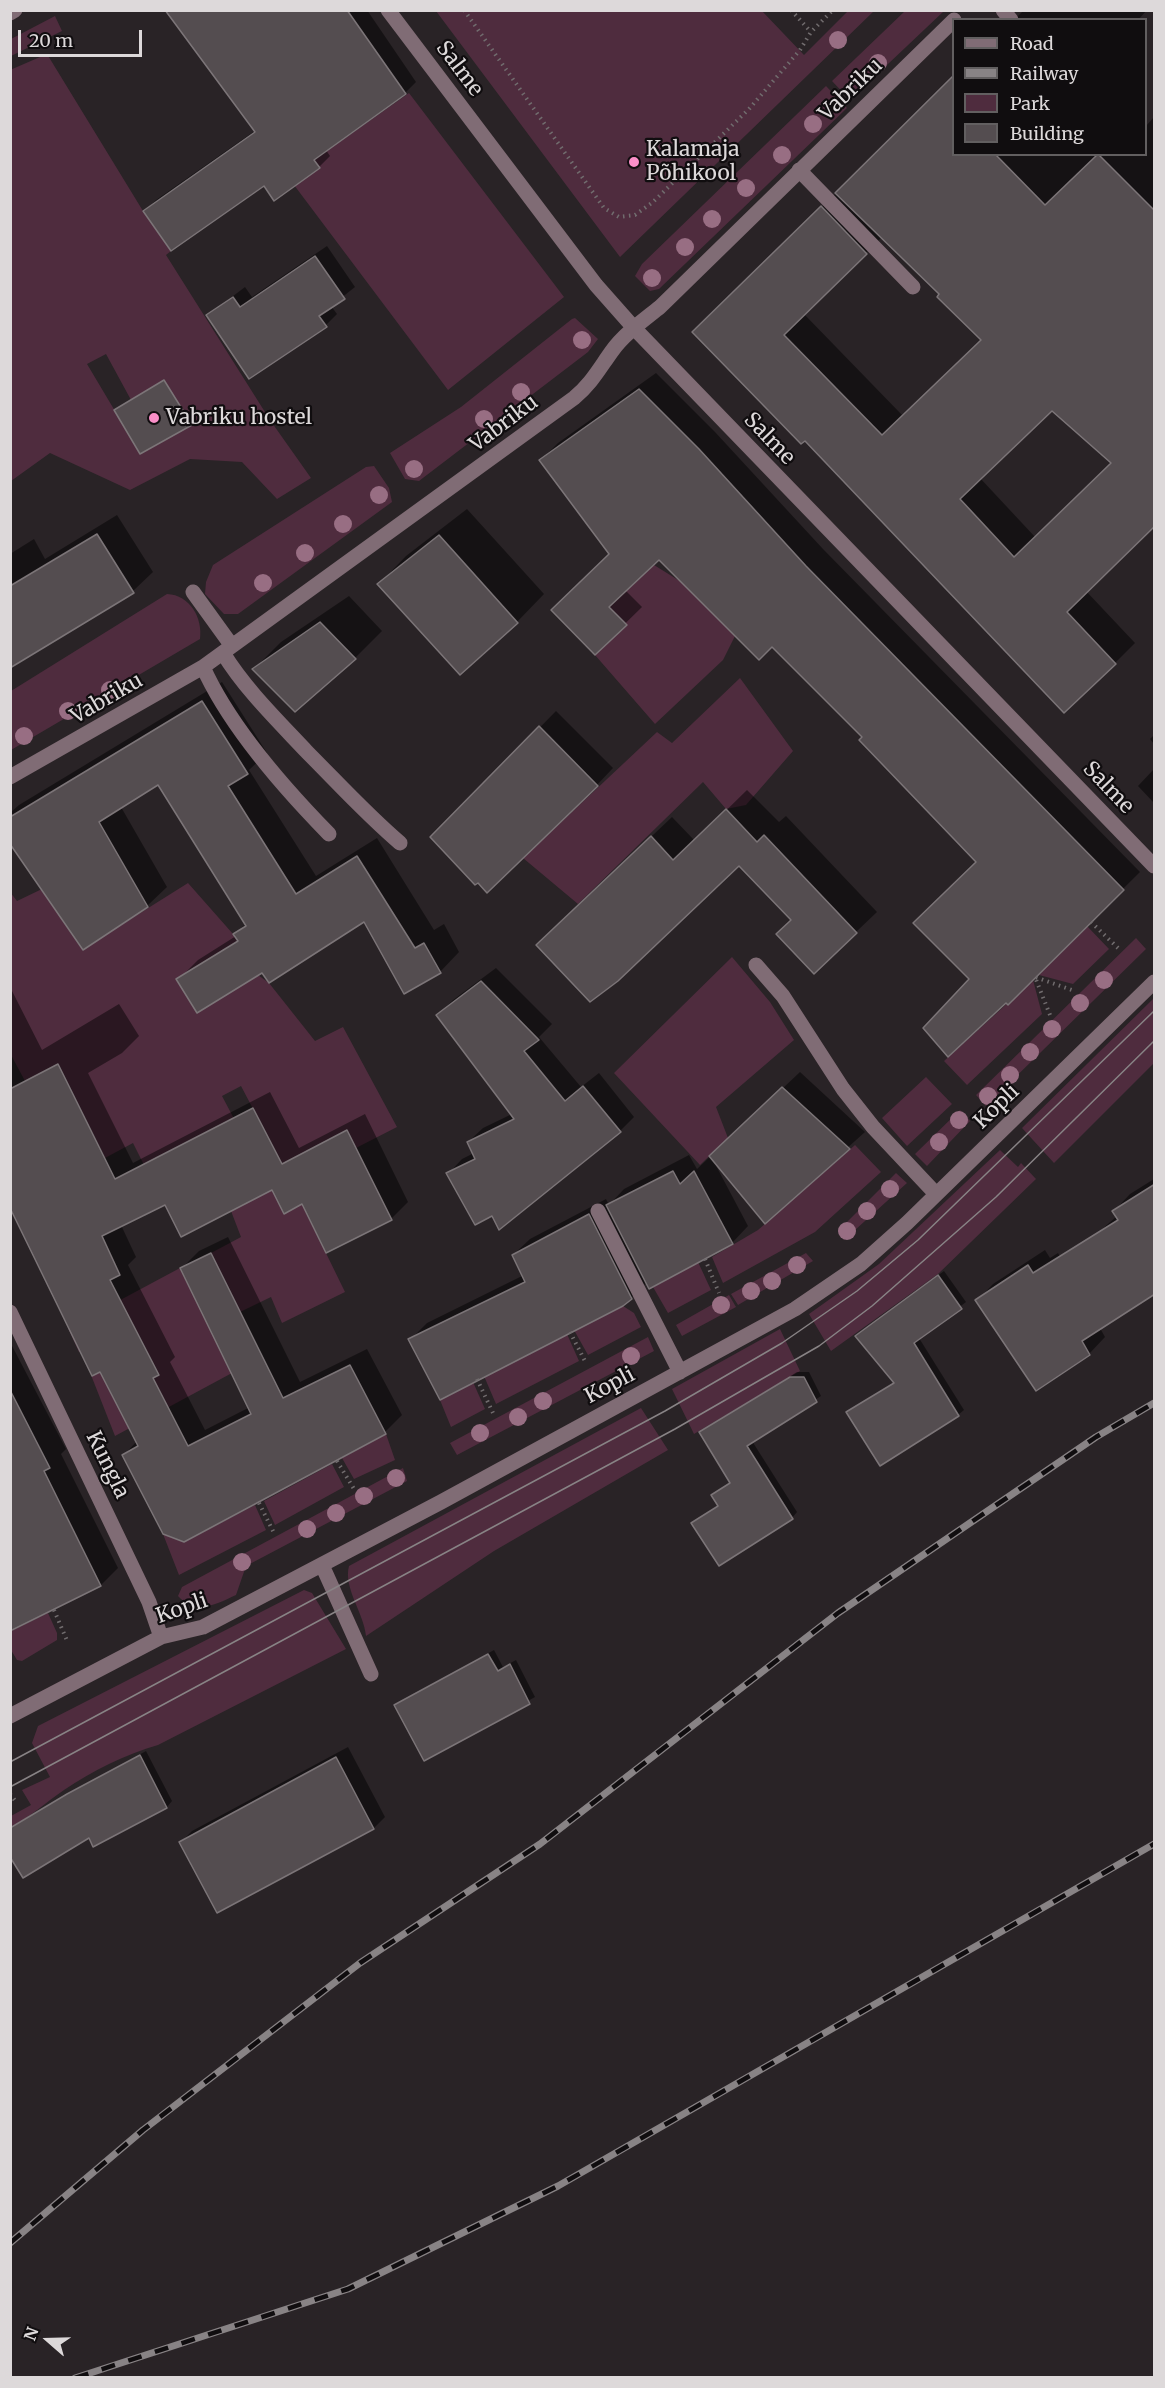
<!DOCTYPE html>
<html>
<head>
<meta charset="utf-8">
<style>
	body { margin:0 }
	#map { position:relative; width:1165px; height:2388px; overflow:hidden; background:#292326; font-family:Merriweather,serif }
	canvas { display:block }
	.frame { position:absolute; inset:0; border:12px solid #ddd9da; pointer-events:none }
	.legend { position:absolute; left:952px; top:18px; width:195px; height:138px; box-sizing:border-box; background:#100d0f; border:2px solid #625f60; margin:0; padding:8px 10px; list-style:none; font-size:18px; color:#ddd9da }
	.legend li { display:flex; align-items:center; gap:12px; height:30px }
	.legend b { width:30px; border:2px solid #625f60 }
	.north { position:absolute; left:18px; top:2310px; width:60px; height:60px; -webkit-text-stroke:4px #100d0f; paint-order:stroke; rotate:290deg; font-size:16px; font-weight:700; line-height:24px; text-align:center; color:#ddd9da }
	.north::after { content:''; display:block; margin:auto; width:21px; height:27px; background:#ddd9da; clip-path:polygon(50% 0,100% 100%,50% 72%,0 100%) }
	.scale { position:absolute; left:18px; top:30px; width:124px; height:27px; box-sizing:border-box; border:3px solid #ddd9da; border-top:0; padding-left:8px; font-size:18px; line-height:21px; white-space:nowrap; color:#ddd9da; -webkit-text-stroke:4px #100d0f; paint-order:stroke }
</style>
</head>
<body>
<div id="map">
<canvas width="1165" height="2388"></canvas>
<div class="frame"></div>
<ul class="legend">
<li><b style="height:8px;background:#806c75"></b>Road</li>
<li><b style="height:8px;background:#888385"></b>Railway</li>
<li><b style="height:16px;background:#4f2c3e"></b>Park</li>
<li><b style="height:16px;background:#544d50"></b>Building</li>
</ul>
<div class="north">N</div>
<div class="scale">20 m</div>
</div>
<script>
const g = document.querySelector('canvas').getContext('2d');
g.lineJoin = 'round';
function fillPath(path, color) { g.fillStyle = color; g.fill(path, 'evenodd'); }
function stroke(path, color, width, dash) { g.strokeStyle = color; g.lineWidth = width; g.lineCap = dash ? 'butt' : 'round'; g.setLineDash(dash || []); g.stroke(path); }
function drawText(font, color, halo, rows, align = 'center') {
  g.font = font + ' Merriweather,serif'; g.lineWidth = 4.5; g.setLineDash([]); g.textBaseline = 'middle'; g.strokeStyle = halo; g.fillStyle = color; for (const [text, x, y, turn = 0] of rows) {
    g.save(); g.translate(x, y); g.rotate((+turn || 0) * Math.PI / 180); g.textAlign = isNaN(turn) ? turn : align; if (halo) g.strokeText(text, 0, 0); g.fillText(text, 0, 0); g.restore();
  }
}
fillPath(new Path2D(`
	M 436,11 L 762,11 L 804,55 L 848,11 L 874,11 L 620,257 Z
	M 905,11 L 944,11 L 850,100 L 832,81 Z
	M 55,16 L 62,31 L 11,56 L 11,39 Z
	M 47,54 L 143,211 L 171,251 L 166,255 L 270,420 L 311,478 L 277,499 L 242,462 L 190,459 L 130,490 L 50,453 L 11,481 L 10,70 ZM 106,354 L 131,400 L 164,380 L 192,425 L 140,453 L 87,364 Z
	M 826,86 L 847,108 L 659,289 L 650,291 L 635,276 L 642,264 Z
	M 409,93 L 564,297 L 448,390 L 285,173 L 298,184 L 319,168 L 314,160 Z
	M 575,318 L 598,339 L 588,352 L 419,481 L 405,479 L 390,453 L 461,407 L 572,319 Z
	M 374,466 L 389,488 L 392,502 L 238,614 L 224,614 L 205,594 L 206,582 L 213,565 L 366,467 Z
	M 654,565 L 683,583 L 735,636 L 723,660 L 655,724 L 595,655 L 627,625 L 609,607 Z
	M 167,594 C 190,595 203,618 200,639 L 11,750 L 11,691 Z
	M 740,678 L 793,751 L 746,805 L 726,809 L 703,782 L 578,904 L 523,858 L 657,732 L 672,743 Z
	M 188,883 L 233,934 L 258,975 L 269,983 L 315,1041 L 343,1027 L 397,1127 L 356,1148 L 347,1131 L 282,1164 L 241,1086 L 222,1096 L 284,1213 L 302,1204 L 345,1292 L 282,1323 L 271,1297 L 240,1312 L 211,1253 L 241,1237 L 231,1211 L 144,1165 L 133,1143 L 105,1158 L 58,1064 L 25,1081 L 11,1055 L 10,892 L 17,901 L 42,889 L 83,949 Z
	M 1087,926 L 1109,949 L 1073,984 L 1039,975 Z
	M 1136,938 L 1146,949 L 986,1106 L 976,1095 Z
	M 732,957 L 770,1002 L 794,1040 L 716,1107 L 728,1138 L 700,1165 L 614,1073 Z
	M 1033,980 L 1042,1014 L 967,1085 L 944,1061 Z
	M 1154,998 L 1154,1063 L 1054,1163 L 1022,1128 Z
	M 926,1077 L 952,1104 L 907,1146 L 882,1118 Z
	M 960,1110 L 970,1121 L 927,1166 L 915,1154 Z
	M 855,1145 L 881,1172 L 815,1232 L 723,1283 L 712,1257 L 758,1230 Z
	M 1000,1150 L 1018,1167 L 1021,1163 L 1036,1179 L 938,1274 L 831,1351 L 809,1314 L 879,1264 Z
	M 896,1173 L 907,1183 L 844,1240 L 838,1231 Z
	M 806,1253 L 813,1261 L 738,1305 L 731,1294 Z
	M 698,1262 L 711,1290 L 668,1313 L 653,1287 Z
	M 180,1268 L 232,1373 L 115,1436 L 91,1375 L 100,1372 L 114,1398 L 159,1375 L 133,1325 L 79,1352 L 68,1328 Z
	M 729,1295 L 736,1307 L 682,1336 L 676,1325 Z
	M 623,1306 L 634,1313 L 641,1327 L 588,1355 L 574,1330 Z
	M 780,1329 L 800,1371 L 694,1434 L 672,1389 Z
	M 567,1334 L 579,1361 L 496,1404 L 484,1376 Z
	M 648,1337 L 654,1351 L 457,1455 L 450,1443 Z
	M 473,1382 L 485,1409 L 451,1427 L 440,1400 Z
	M 641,1408 L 668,1450 L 494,1551 L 366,1636 C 364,1613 343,1588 349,1566 Z
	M 386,1434 L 395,1460 L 354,1479 L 342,1458 Z
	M 332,1464 L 344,1487 L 275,1525 L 264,1501 Z
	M 403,1468 L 407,1481 L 246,1566 L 236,1595 C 216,1604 196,1616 178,1596 L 182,1587 Z
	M 255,1505 L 266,1530 L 179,1575 L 163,1534 L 184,1542 Z
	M 304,1590 L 312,1593 L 346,1649 L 158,1745 C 126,1754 92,1771 64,1790 C 46,1802 30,1817 11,1828 L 11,1816 L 31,1805 L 22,1790 L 50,1777 L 32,1743 L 38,1726 Z
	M 48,1613 L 57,1633 L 57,1640 L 22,1661 L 17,1660 L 11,1650 L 11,1631 Z`), '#4f2c3e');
fillPath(new Path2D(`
	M 167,10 L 367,10 L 416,82 L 405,93 L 326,150 L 330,156 L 319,167 L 264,184 L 145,211 L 156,200 L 256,130 Z
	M 1024,10 L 1147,10 L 1138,20 L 1010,20 L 1017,17 Z
	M 1154,117 L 1154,524 L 1086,591 L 1135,643 L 1115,663 L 714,311 L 857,173 L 954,154 L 1146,154 L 1146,126 ZM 882,237 L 942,294 L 982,340 L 903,416 L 804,314 ZM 1052,409 L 1113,463 L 1036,538 L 980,478 Z
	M 327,246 L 355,287 L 331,306 L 337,314 L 326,325 L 208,315 L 245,287 L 252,297 Z
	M 656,373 L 715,432 L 823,549 L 1140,872 L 1008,1003 L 971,979 L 978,861 L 864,737 L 772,645 L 660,558 L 625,590 L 642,607 L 595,653 L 611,554 L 541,460 L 558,443 Z
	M 467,509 L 544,594 L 517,622 L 379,584 L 406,556 Z
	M 117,515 L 153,572 L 133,591 L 10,666 L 10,554 L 34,539 L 45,559 Z
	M 349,596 L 382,631 L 355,658 L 254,669 L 281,642 Z
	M 222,682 L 267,753 L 249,770 L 316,876 L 377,838 L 434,930 L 444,924 L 459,952 L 440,972 L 365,920 L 262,971 L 178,980 L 198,960 L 236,936 L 235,935 L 246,923 L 158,783 L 121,807 L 167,887 L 147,906 L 10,841 L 10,813 L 19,805 Z
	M 556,711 L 613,768 L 597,785 L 432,837 Z
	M 1154,735 L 1154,744 L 1150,739 Z
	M 1154,769 L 1154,803 L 1138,786 Z
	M 747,790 L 779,822 L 786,816 L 877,912 L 814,972 L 792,920 L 739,864 L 559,924 L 672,817 L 695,841 Z
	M 496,968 L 552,1024 L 539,1037 L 581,1087 L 599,1073 L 634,1117 L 620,1131 L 493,1214 L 448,1174 L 462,1159 L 474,1153 L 468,1142 L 483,1128 L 512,1114 L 438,1015 L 453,1000 Z
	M 10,987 L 42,1050 L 119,1004 L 139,1036 L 122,1053 L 88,1073 L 133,1163 L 270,1092 L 299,1148 L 365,1114 L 408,1202 L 391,1219 L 302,1202 L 272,1188 L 166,1203 L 121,1225 L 136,1257 L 128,1265 L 175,1357 L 170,1362 L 205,1430 L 250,1407 L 182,1268 L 199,1251 L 228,1237 L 300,1382 L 367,1349 L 402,1415 L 385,1432 L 124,1455 L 137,1441 L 10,1204 Z
	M 800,1072 L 865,1132 L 765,1222 L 713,1160 L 748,1226 L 732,1243 L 647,1282 L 631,1298 L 410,1340 L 427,1323 L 524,1275 L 513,1255 L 530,1239 L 606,1199 L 609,1205 L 624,1189 L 689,1155 L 697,1169 Z
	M 1154,1179 L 1154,1293 L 1092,1238 L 1117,1216 L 1114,1211 L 1130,1194 Z
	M 1045,1250 L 1050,1258 L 1058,1253 L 1105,1337 L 1089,1354 L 977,1301 L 993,1284 Z
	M 944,1271 L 966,1302 L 919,1338 L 964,1410 L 958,1415 L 848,1412 L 895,1382 L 863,1331 Z
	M 10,1342 L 66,1449 L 61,1454 L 118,1568 L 101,1585 L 12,1629 Z
	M 797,1372 L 809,1372 L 821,1396 L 752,1441 L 797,1512 L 792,1518 L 693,1523 L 719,1504 L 713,1495 L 731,1482 L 701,1432 Z
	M 494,1650 L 503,1667 L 516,1660 L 535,1697 L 425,1759 L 395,1705 Z
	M 348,1747 L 385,1817 L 374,1828 L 218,1911 L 181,1842 L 192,1831 Z
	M 146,1751 L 172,1801 L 167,1807 L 94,1845 L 89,1836 L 10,1854 L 10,1827 Z`), '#0007');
const building = new Path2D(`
	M 165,10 L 347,10 L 406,94 L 314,160 L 320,168 L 274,201 L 264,186 L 171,251 L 143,211 L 255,132 Z
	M 954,75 L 954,154 L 995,154 L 1045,205 L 1098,154 L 1155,211 L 1155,526 L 1067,612 L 1116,664 L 1064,713 L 805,441 L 801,444 L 692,332 L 821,206 L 867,254 L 784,335 L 882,435 L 981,340 L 937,297 L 939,294 L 835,193 ZM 1052,411 L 1111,463 L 1014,557 L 960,499 Z
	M 315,256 L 345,299 L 319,316 L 327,327 L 249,379 L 206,315 L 233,297 L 240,307 Z
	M 164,380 L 192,425 L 140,454 L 114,410 Z
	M 639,389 L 699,449 L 806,566 L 1124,890 L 1008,1005 L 1006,1003 L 948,1057 L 923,1028 L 969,979 L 913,923 L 976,862 L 859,740 L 862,737 L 772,647 L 759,660 L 659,560 L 609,607 L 627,625 L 595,655 L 551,610 L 609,554 L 539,460 Z
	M 97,534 L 134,593 L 10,668 L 10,586 Z
	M 439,535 L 518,623 L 460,675 L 377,584 Z
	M 320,622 L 356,659 L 295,712 L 252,669 Z
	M 202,701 L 248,774 L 228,786 L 296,894 L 357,856 L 415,948 L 424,943 L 441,973 L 404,994 L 364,922 L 269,983 L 262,973 L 197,1013 L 176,979 L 238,941 L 233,934 L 246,926 L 158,785 L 99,822 L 148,907 L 83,950 L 10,844 L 10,817 Z
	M 539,726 L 598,786 L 487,893 L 478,883 L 475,885 L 430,837 Z
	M 726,809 L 757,842 L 764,835 L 857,933 L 814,974 L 776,934 L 791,920 L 739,866 L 618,981 L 590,1002 L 536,945 L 651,836 L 673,860 Z
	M 481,981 L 539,1040 L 524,1051 L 565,1101 L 583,1086 L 621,1132 L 499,1230 L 492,1216 L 475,1225 L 446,1173 L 475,1159 L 467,1142 L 514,1119 L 436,1015 Z
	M 58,1064 L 115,1179 L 253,1108 L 282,1164 L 347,1130 L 392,1220 L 326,1253 L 302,1204 L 284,1214 L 272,1190 L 181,1237 L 165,1205 L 102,1236 L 120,1275 L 110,1280 L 159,1375 L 153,1378 L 188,1446 L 251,1414 L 180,1268 L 211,1253 L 283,1398 L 350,1365 L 386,1434 L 184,1542 L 163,1534 L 122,1455 L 138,1446 L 100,1372 L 92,1376 L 10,1208 L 10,1089 Z
	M 782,1087 L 850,1149 L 765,1224 L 709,1156 Z
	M 673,1171 L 680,1184 L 694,1171 L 733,1244 L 649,1289 L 606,1205 Z
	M 1155,1184 L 1155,1294 L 1082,1341 L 1090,1355 L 1036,1391 L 975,1300 L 1028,1265 L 1033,1273 L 1118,1220 L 1112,1211 Z
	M 589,1214 L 632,1299 L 623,1306 L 440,1400 L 408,1339 L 525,1282 L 512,1255 Z
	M 938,1275 L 962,1309 L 914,1343 L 959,1416 L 880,1466 L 846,1412 L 894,1383 L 855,1336 Z
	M 790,1377 L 804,1377 L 817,1402 L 747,1446 L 793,1519 L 719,1566 L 691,1523 L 718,1506 L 711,1495 L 730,1483 L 699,1432 Z
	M 10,1390 L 50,1468 L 44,1471 L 101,1586 L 10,1631 Z
	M 488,1654 L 498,1671 L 510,1664 L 530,1704 L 424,1761 L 394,1705 Z
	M 140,1755 L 167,1808 L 93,1847 L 89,1838 L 23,1878 L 10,1857 L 10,1828 L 67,1794 Z
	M 336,1757 L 374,1829 L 217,1913 L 179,1842 Z`);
fillPath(building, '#544d50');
stroke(building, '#7c7578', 1.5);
stroke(new Path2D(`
	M 464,10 L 604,208 L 619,217 L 635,215 L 653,202 L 749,109 L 800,50 L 811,32 L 833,10
	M 791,10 L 811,32
	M 1091,922 L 1118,948
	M 1050,1015 L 1035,977 L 1075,991
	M 705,1259 L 719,1293
	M 570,1332 L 586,1363
	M 477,1379 L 493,1413
	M 337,1461 L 354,1489
	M 259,1503 L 274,1533
	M 54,1610 L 68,1643
	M 10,1794 L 16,1802`), '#716c6e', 4, [1.5, 4.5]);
stroke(new Path2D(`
	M 388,10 L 596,285 L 634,328 L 1154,866
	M 1003,10 L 1011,20
	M 10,13 L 15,10
	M 799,170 L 913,287
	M 193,592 L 232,646
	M 223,653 C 245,689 278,721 307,752 C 338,783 367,815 400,843
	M 203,667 C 229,725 284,788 329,834
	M 10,777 L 203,667 L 574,398 C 591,384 599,369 612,351 C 624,334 644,320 660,307 L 954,20
	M 756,965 L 783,996 L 843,1089 L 873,1127 L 936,1194
	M 598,1211 L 680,1372
	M 10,1312 L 149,1602 L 161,1637
	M 322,1565 L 371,1674
	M 10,1716 L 161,1637 L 203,1627 L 441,1502 L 795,1309 L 861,1264 L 907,1223 L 1154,982`), '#806c75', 15);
stroke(new Path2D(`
	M 10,1762 L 665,1411 L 782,1343 L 857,1291 L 918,1240 L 1154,1011
	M 10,1787 L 675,1429 L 819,1346 L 872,1306 L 996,1197 L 1154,1041`), '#888385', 1.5);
const rail = new Path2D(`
	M 10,2243 L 143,2130 L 360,1963 L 540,1844 L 838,1613 L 1096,1437 L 1154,1403
	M 75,2378 L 348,2289 L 558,2186 L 1154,1844`);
stroke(rail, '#888385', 7);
stroke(rail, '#100d0f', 4.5, [14]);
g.fillStyle = '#986e83';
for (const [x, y] of [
	[838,40],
	[878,63],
	[813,124],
	[782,155],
	[746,188],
	[712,219],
	[685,247],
	[652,278],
	[582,340],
	[521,392],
	[484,419],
	[414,469],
	[379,495],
	[343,524],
	[305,553],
	[263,583],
	[110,690],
	[68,711],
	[24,736],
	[1104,980],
	[1080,1003],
	[1052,1029],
	[1030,1052],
	[1010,1075],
	[988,1096],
	[959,1120],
	[939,1142],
	[890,1189],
	[867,1211],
	[847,1231],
	[797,1265],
	[772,1281],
	[751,1291],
	[721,1305],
	[631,1356],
	[543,1401],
	[518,1417],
	[480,1433],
	[396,1478],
	[364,1496],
	[336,1513],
	[307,1529],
	[242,1562]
]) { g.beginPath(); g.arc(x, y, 9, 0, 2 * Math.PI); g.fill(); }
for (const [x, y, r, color] of [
	[634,162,6,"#fa8fc8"],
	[154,418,6,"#fa8fc8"]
]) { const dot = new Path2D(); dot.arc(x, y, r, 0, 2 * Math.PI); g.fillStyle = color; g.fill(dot); stroke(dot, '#100d0f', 2); }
drawText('21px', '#ddd9da', '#100d0f', [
	["Salme",459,69,53],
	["Vabriku",851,90,-44],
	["Vabriku",504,424,-37],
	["Salme",769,439,46],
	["Vabriku",107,699,-30],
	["Salme",1108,788,46],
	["Kopli",997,1107,-44],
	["Kopli",610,1386,-28],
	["Kungla",107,1465,64],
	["Kopli",182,1609,-19]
]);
drawText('21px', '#ddd9da', '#100d0f', [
	["Kalamaja",646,150],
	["Põhikool",646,174],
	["Vabriku hostel",166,418]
], 'left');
</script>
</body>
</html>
